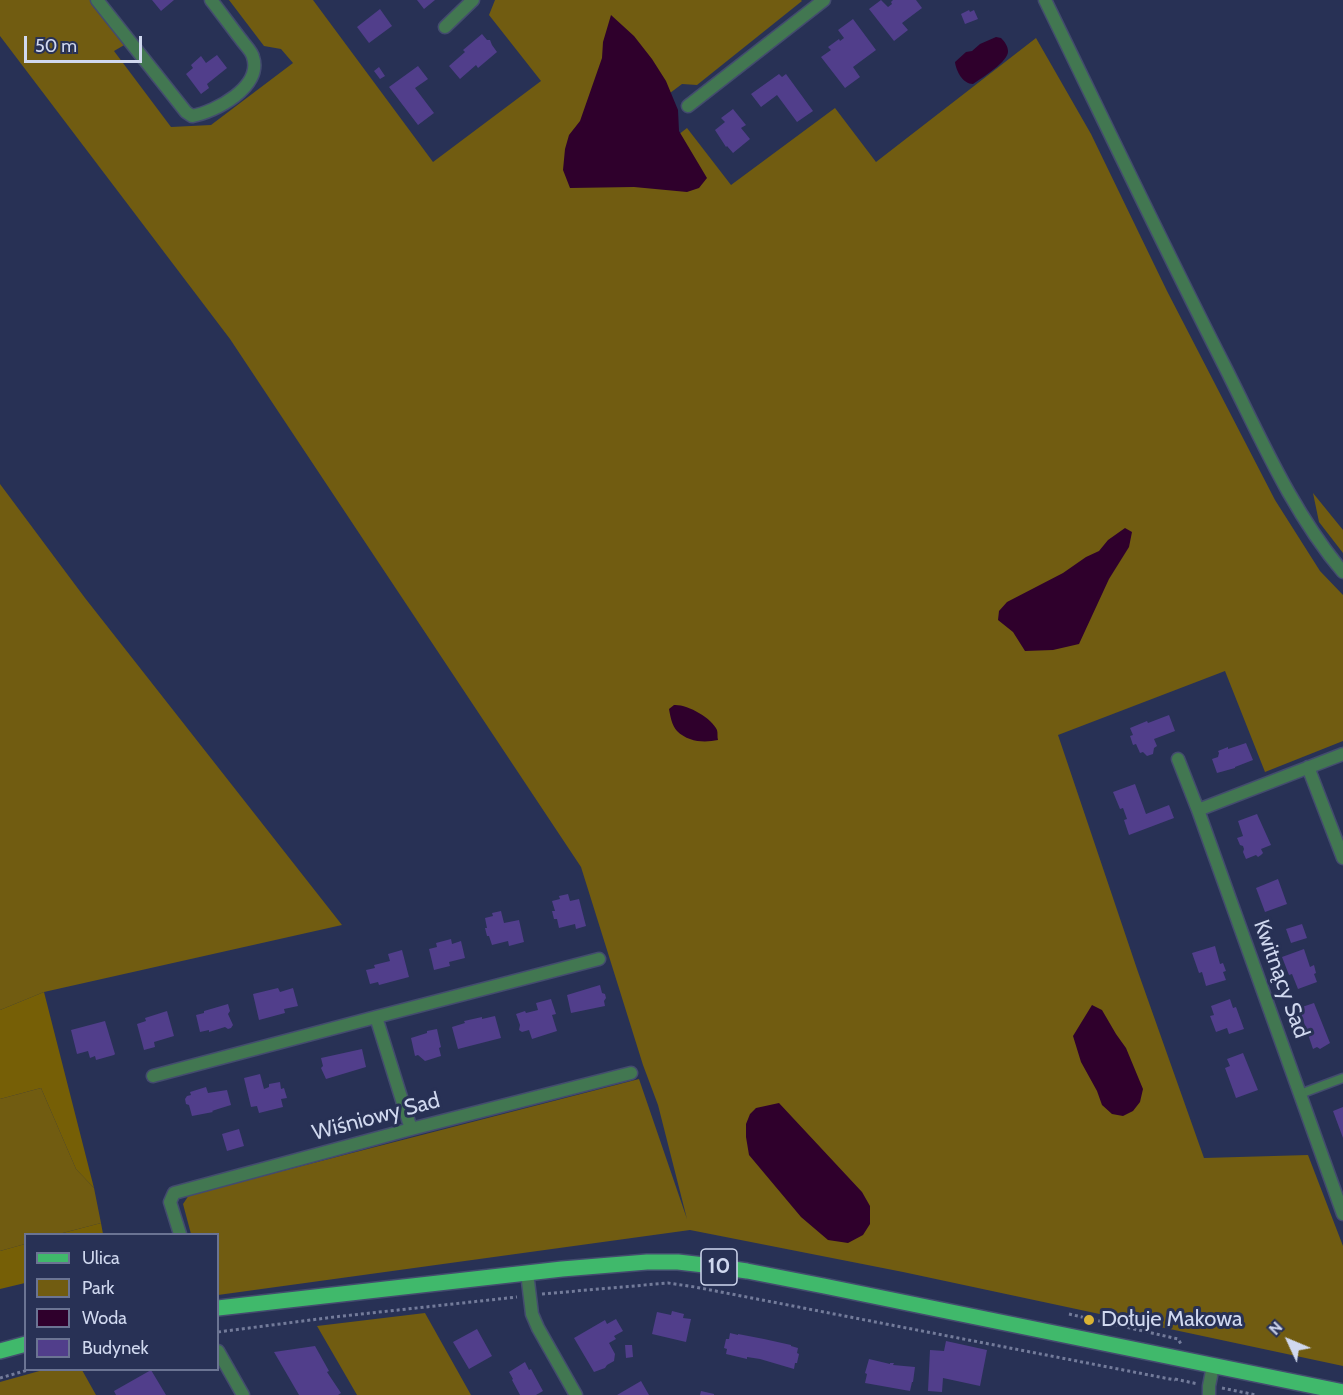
<!DOCTYPE html>
<html>
<head>
<meta charset="utf-8">
<style>
	body { margin:0 }
	#map { position:relative; width:1343px; height:1395px; overflow:hidden; background:#283155; font-family:Cabin,sans-serif }
	canvas { display:block }
	.legend { position:absolute; left:24px; top:1233px; width:195px; height:138px; box-sizing:border-box; background:#283155; border:2px solid #6b7493; margin:0; padding:8px 10px; list-style:none; font-size:18px; color:#d0d8ef }
	.legend li { display:flex; align-items:center; gap:12px; height:30px }
	.legend b { width:30px; border:2px solid #6b7493 }
	.north { position:absolute; left:1259px; top:1311px; width:60px; height:60px; -webkit-text-stroke:4px #283155; paint-order:stroke; rotate:314deg; font-size:16px; font-weight:700; line-height:24px; text-align:center; color:#d0d8ef }
	.north::after { content:''; display:block; margin:auto; width:21px; height:27px; background:#d0d8ef; clip-path:polygon(50% 0,100% 100%,50% 72%,0 100%) }
	.scale { position:absolute; left:24px; top:36px; width:118px; height:27px; box-sizing:border-box; border:3px solid #d0d8ef; border-top:0; padding-left:8px; font-size:18px; line-height:21px; white-space:nowrap; color:#d0d8ef; -webkit-text-stroke:4px #283155; paint-order:stroke }
</style>
</head>
<body>
<div id="map">
<canvas width="1343" height="1395"></canvas>
<ul class="legend">
<li><b style="height:8px;background:#40b96b"></b>Ulica</li>
<li><b style="height:16px;background:#715c11"></b>Park</li>
<li><b style="height:16px;background:#2f002c"></b>Woda</li>
<li><b style="height:16px;background:#513e8b"></b>Budynek</li>
</ul>
<div class="north">N</div>
<div class="scale">50 m</div>
</div>
<script>
const g = document.querySelector('canvas').getContext('2d');
g.lineJoin = 'round';
function fillPath(path, color) { g.fillStyle = color; g.fill(path, 'evenodd'); }
function stroke(path, color, width, dash) { g.strokeStyle = color; g.lineWidth = width; g.lineCap = dash ? 'butt' : 'round'; g.setLineDash(dash || []); g.stroke(path); }
function drawText(font, color, halo, rows, align = 'center') {
  g.font = font + ' Cabin,sans-serif'; g.lineWidth = 6; g.setLineDash([]); g.textBaseline = 'middle'; g.strokeStyle = halo; g.fillStyle = color; for (const [text, x, y, turn = 0] of rows) {
    g.save(); g.translate(x, y); g.rotate((+turn || 0) * Math.PI / 180); g.textAlign = isNaN(turn) ? turn : align; if (halo) g.strokeText(text, 0, 0); g.fillText(text, 0, 0); g.restore();
  }
}
fillPath(new Path2D(`
	M 0,0 L 90,0 L 126,44 L 114,51 L 171,127 L 211,125 L 293,63 L 281,49 L 264,46 L 229,0 L 313,0 L 433,162 L 541,81 L 489,15 L 495,0 L 801,0 L 802,1 L 697,85 L 682,84 L 654,105 L 678,135 L 687,128 L 731,185 L 835,108 L 876,162 L 1036,38 L 1091,134 L 1167,291 L 1275,500 L 1320,571 L 1343,595 L 1343,741 L 1265,772 L 1225,671 L 1058,735 L 1137,969 L 1204,1158 L 1308,1155 L 1343,1246 L 1343,1366 L 903,1272 L 690,1230 L 218,1295 L 218,1234 L 191,1234 L 183,1204 L 189,1195 L 639,1079 L 687,1219 L 658,1105 L 643,1065 L 581,867 L 230,339 L 0,36 Z
	M 0,484 L 85,598 L 342,925 L 44,992 L 0,1010 Z
	M 1313,493 L 1343,530 L 1343,553 L 1319,522 Z
	M 41,1088 L 76,1169 L 94,1188 L 101,1223 L 59,1234 L 26,1234 L 25,1244 L 0,1251 L 0,1099 Z
	M 425,1313 L 471,1395 L 357,1395 L 317,1326 Z
	M 43,1370 L 82,1370 L 96,1395 L 0,1395 L 0,1382 Z`), '#715c11');
fillPath(new Path2D(`
	M 44,992 L 94,1188 L 76,1169 L 41,1088 L 0,1099 L 0,1010 Z
	M 101,1223 L 103,1234 L 59,1234 Z
	M 25,1244 L 25,1283 L 0,1289 L 0,1251 Z`), '#765f06');
fillPath(new Path2D(`
	M 611,15 L 634,36 L 652,59 L 666,81 L 678,110 L 679,131 L 707,178 L 699,188 L 687,192 L 634,187 L 570,188 L 563,170 L 565,149 L 569,135 L 580,121 L 595,78 L 602,58 L 603,42 Z
	M 996,37 L 1001,38 C 1004,41 1008,46 1008,51 C 1009,61 982,78 973,84 C 963,84 956,71 955,62 L 966,52 L 972,51 L 980,44 Z
	M 1125,528 L 1132,532 L 1129,547 L 1109,579 L 1079,644 L 1053,650 L 1025,651 L 1013,632 L 998,620 L 999,611 L 1007,602 L 1063,573 L 1086,557 L 1099,551 L 1108,540 Z
	M 674,705 C 687,704 712,718 717,730 C 718,733 717,737 718,740 C 704,743 688,742 677,731 C 672,726 670,715 669,709 Z
	M 1092,1005 L 1102,1010 L 1116,1034 L 1126,1048 L 1143,1089 L 1140,1102 L 1133,1111 L 1123,1116 L 1112,1114 L 1102,1105 L 1097,1091 L 1081,1062 L 1073,1036 Z
	M 779,1103 L 862,1192 L 870,1206 L 870,1224 L 863,1235 L 848,1243 L 828,1240 L 801,1217 L 749,1155 L 746,1137 L 746,1124 L 750,1114 L 756,1108 Z`), '#2f002c');
fillPath(new Path2D(`
	M 152,0 L 174,0 L 161,11 Z
	M 417,0 L 435,0 L 424,9 Z
	M 881,0 L 888,7 L 892,4 L 891,2 L 893,0 L 916,0 L 922,8 L 902,23 L 908,30 L 894,41 L 869,9 Z
	M 380,9 L 392,26 L 369,43 L 357,27 Z
	M 969,10 L 970,12 L 974,10 L 978,19 L 965,24 L 961,14 Z
	M 853,19 L 876,50 L 853,67 L 860,77 L 845,88 L 821,57 L 831,50 L 828,47 L 839,39 L 840,41 L 844,38 L 838,30 Z
	M 482,34 L 487,40 L 490,40 L 492,45 L 497,52 L 478,68 L 476,65 L 460,79 L 449,66 L 465,52 L 463,50 Z
	M 217,55 L 227,68 L 207,84 L 209,88 L 201,94 L 186,74 L 193,68 L 191,65 L 201,56 L 206,63 Z
	M 418,66 L 428,79 L 415,88 L 434,113 L 418,125 L 389,87 Z
	M 379,67 L 385,76 L 380,79 L 374,71 Z
	M 779,74 L 782,77 L 786,74 L 813,111 L 797,122 L 777,95 L 761,107 L 751,94 Z
	M 733,109 L 746,125 L 741,128 L 750,139 L 733,153 L 727,146 L 726,147 L 715,130 L 725,122 L 721,118 Z
	M 1169,715 L 1175,731 L 1154,739 L 1157,746 L 1154,748 L 1153,754 L 1147,756 L 1143,752 L 1140,753 L 1136,744 L 1133,745 L 1130,736 L 1133,735 L 1130,728 L 1147,721 L 1148,723 Z
	M 1246,743 L 1253,760 L 1235,767 L 1235,768 L 1217,773 L 1212,759 L 1218,757 L 1219,753 L 1218,751 L 1228,747 L 1228,749 Z
	M 1135,784 L 1146,814 L 1169,805 L 1174,818 L 1129,835 L 1124,820 L 1127,819 L 1123,808 L 1120,809 L 1113,792 Z
	M 1257,814 L 1271,845 L 1261,849 L 1263,853 L 1261,855 L 1258,857 L 1256,855 L 1246,859 L 1243,852 L 1244,849 L 1243,846 L 1240,845 L 1237,838 L 1243,836 L 1238,821 Z
	M 1278,879 L 1287,904 L 1265,912 L 1256,888 Z
	M 568,894 L 570,901 L 579,899 L 586,926 L 576,929 L 575,924 L 559,928 L 557,919 L 554,919 L 552,911 L 555,911 L 552,901 L 560,899 L 559,896 Z
	M 501,911 L 504,923 L 519,920 L 524,942 L 509,946 L 508,941 L 492,945 L 489,936 L 487,936 L 485,928 L 487,928 L 485,918 L 493,916 L 492,913 Z
	M 1302,924 L 1307,938 L 1291,943 L 1286,929 Z
	M 451,939 L 452,944 L 461,941 L 465,958 L 449,962 L 450,966 L 434,970 L 429,949 L 437,947 L 436,943 Z
	M 1215,946 L 1220,964 L 1223,963 L 1226,971 L 1223,972 L 1226,980 L 1206,986 L 1202,972 L 1199,973 L 1192,953 Z
	M 1304,949 L 1310,967 L 1314,965 L 1316,973 L 1314,974 L 1317,982 L 1298,989 L 1292,974 L 1289,975 L 1282,957 Z
	M 402,950 L 409,977 L 379,985 L 378,982 L 370,984 L 366,970 L 375,968 L 374,965 L 390,961 L 388,954 Z
	M 600,985 L 602,993 L 605,994 L 606,998 L 604,1001 L 605,1006 L 571,1013 L 567,995 Z
	M 278,988 L 280,992 L 293,988 L 298,1006 L 284,1009 L 285,1013 L 259,1020 L 253,994 Z
	M 551,999 L 556,1014 L 552,1015 L 557,1031 L 532,1039 L 529,1030 L 522,1032 L 519,1030 L 520,1025 L 516,1014 L 525,1011 L 526,1013 L 538,1010 L 536,1003 Z
	M 1230,999 L 1233,1008 L 1236,1007 L 1244,1029 L 1229,1034 L 1227,1028 L 1216,1032 L 1210,1016 L 1214,1015 L 1211,1006 Z
	M 1314,1003 L 1330,1043 L 1320,1049 L 1317,1047 L 1313,1049 L 1299,1008 Z
	M 228,1004 L 230,1011 L 228,1014 L 233,1025 L 231,1028 L 228,1029 L 225,1027 L 209,1032 L 209,1030 L 200,1032 L 196,1015 L 204,1013 L 204,1011 Z
	M 167,1011 L 174,1036 L 154,1042 L 155,1047 L 144,1050 L 137,1024 L 146,1021 L 145,1018 Z
	M 495,1016 L 501,1038 L 458,1049 L 452,1027 L 465,1023 L 464,1021 L 482,1017 L 482,1019 Z
	M 105,1021 L 115,1054 L 114,1055 L 96,1060 L 95,1056 L 90,1058 L 88,1051 L 77,1054 L 71,1030 Z
	M 437,1029 L 441,1047 L 439,1048 L 441,1056 L 425,1061 L 418,1055 L 415,1056 L 411,1038 L 427,1033 L 427,1031 Z
	M 362,1049 L 366,1067 L 326,1079 L 321,1068 L 323,1066 L 321,1058 Z
	M 1243,1053 L 1258,1090 L 1236,1098 L 1225,1068 L 1230,1066 L 1227,1059 Z
	M 260,1074 L 264,1089 L 269,1087 L 269,1084 L 280,1082 L 281,1089 L 284,1088 L 287,1098 L 281,1099 L 283,1107 L 259,1113 L 257,1106 L 251,1107 L 244,1078 Z
	M 206,1087 L 208,1093 L 227,1090 L 231,1105 L 218,1109 L 212,1111 L 213,1112 L 192,1116 L 189,1105 L 186,1104 L 185,1099 L 187,1096 L 191,1095 L 190,1092 Z
	M 1343,1107 L 1343,1138 L 1333,1111 Z
	M 239,1129 L 244,1146 L 227,1151 L 222,1134 Z
	M 672,1311 L 684,1314 L 683,1318 L 691,1319 L 686,1342 L 652,1334 L 657,1312 L 671,1315 Z
	M 616,1319 L 623,1331 L 614,1336 L 616,1339 L 609,1343 L 615,1354 L 614,1361 L 607,1365 L 605,1368 L 594,1372 L 574,1338 L 605,1320 L 607,1324 Z
	M 477,1329 L 492,1356 L 469,1369 L 453,1342 Z
	M 730,1333 L 738,1335 L 738,1334 L 764,1339 L 791,1345 L 791,1346 L 798,1348 L 797,1353 L 799,1354 L 797,1363 L 795,1363 L 794,1369 L 760,1359 L 747,1357 L 747,1359 L 726,1354 L 727,1349 L 724,1348 L 726,1339 L 729,1339 Z
	M 946,1341 L 987,1350 L 980,1386 L 943,1378 L 942,1392 L 928,1391 L 930,1350 L 944,1351 Z
	M 625,1345 L 632,1345 L 633,1357 L 626,1358 Z
	M 315,1346 L 329,1371 L 327,1372 L 341,1393 L 338,1395 L 299,1395 L 274,1352 Z
	M 869,1359 L 890,1364 L 890,1363 L 894,1363 L 893,1365 L 915,1367 L 913,1382 L 912,1382 L 910,1391 L 865,1383 L 867,1374 L 865,1373 Z
	M 525,1362 L 529,1370 L 531,1369 L 543,1391 L 536,1395 L 520,1395 L 512,1380 L 513,1379 L 509,1372 Z
	M 151,1370 L 166,1395 L 116,1395 L 114,1391 Z
	M 641,1381 L 649,1395 L 617,1395 Z
	M 701,1391 L 714,1394 L 714,1395 L 700,1395 Z`), '#513e8b');
const service = new Path2D(`
	M 1300,1094 L 1343,1078`);
const minor = new Path2D(`
	M 97,0 L 186,112 L 192,116 C 215,112 263,87 253,57 C 252,52 246,46 243,42 C 232,28 222,14 211,0
	M 445,27 L 473,0
	M 688,106 L 824,0
	M 1178,759 L 1198,810 L 1343,1214
	M 1308,767 L 1343,858
	M 1198,810 L 1343,754
	M 376,1017 L 599,959
	M 153,1076 L 376,1017 L 411,1129
	M 180,1234 L 170,1202 L 174,1193 L 411,1129 L 631,1073
	M 527,1273 L 532,1314 L 538,1328 L 576,1395
	M 218,1351 L 243,1395
	M 1209,1395 L 1209,1386 L 1213,1366`);
const tertiary = new Path2D(`
	M 1045,0 C 1104,121 1162,243 1223,363 C 1259,434 1291,511 1343,572`);
const primary = new Path2D(`
	M 218,1308 L 562,1269 L 647,1262 L 678,1262 L 713,1266 L 747,1271 L 824,1286 L 1343,1392
	M 0,1351 L 26,1344`);
stroke(service, '#434c6e', 11);
stroke(minor, '#434c6e', 15);
stroke(tertiary, '#434c6e', 15);
stroke(primary, '#434c6e', 18);
stroke(new Path2D(`
	M 542,1294 L 668,1283 L 695,1287 L 1175,1380
	M 1069,1314 L 1178,1339 L 1181,1344
	M 218,1332 L 334,1317 L 517,1297
	M 0,1378 L 28,1370
	M 1175,1379 L 1198,1384
	M 1222,1388 L 1256,1395`), '#737b9a', 3, [3, 3]);
stroke(service, '#427751', 8);
stroke(minor, '#427751', 12);
stroke(tertiary, '#427751', 12);
stroke(primary, '#40b96b', 15);
for (const [x, y, r, color] of [
	[1089,1320,6,"#d9b334"]
]) { const dot = new Path2D(); dot.arc(x, y, r, 0, 2 * Math.PI); g.fillStyle = color; g.fill(dot); stroke(dot, '#283155', 2); }
for (const [x, y, w] of [
	[719,1267,36]
]) { const box = new Path2D(); box.roundRect(x - w / 2, y - 18, w, 36, 4.5); g.fillStyle = '#283155'; g.fill(box); stroke(box, '#d0d8ef', 1.5); }
drawText('bold 21px', '#d0d8ef', null, [
	["10",719,1267]
]);
drawText('22px', '#d0d8ef', '#283155', [
	["Kwitnący Sad",1281,979,70],
	["Wiśniowy Sad",376,1117,-15]
]);
drawText('22px', '#d0d8ef', '#283155', [
	["Dołuje Makowa",1101,1320]
], 'left');
</script>
</body>
</html>
